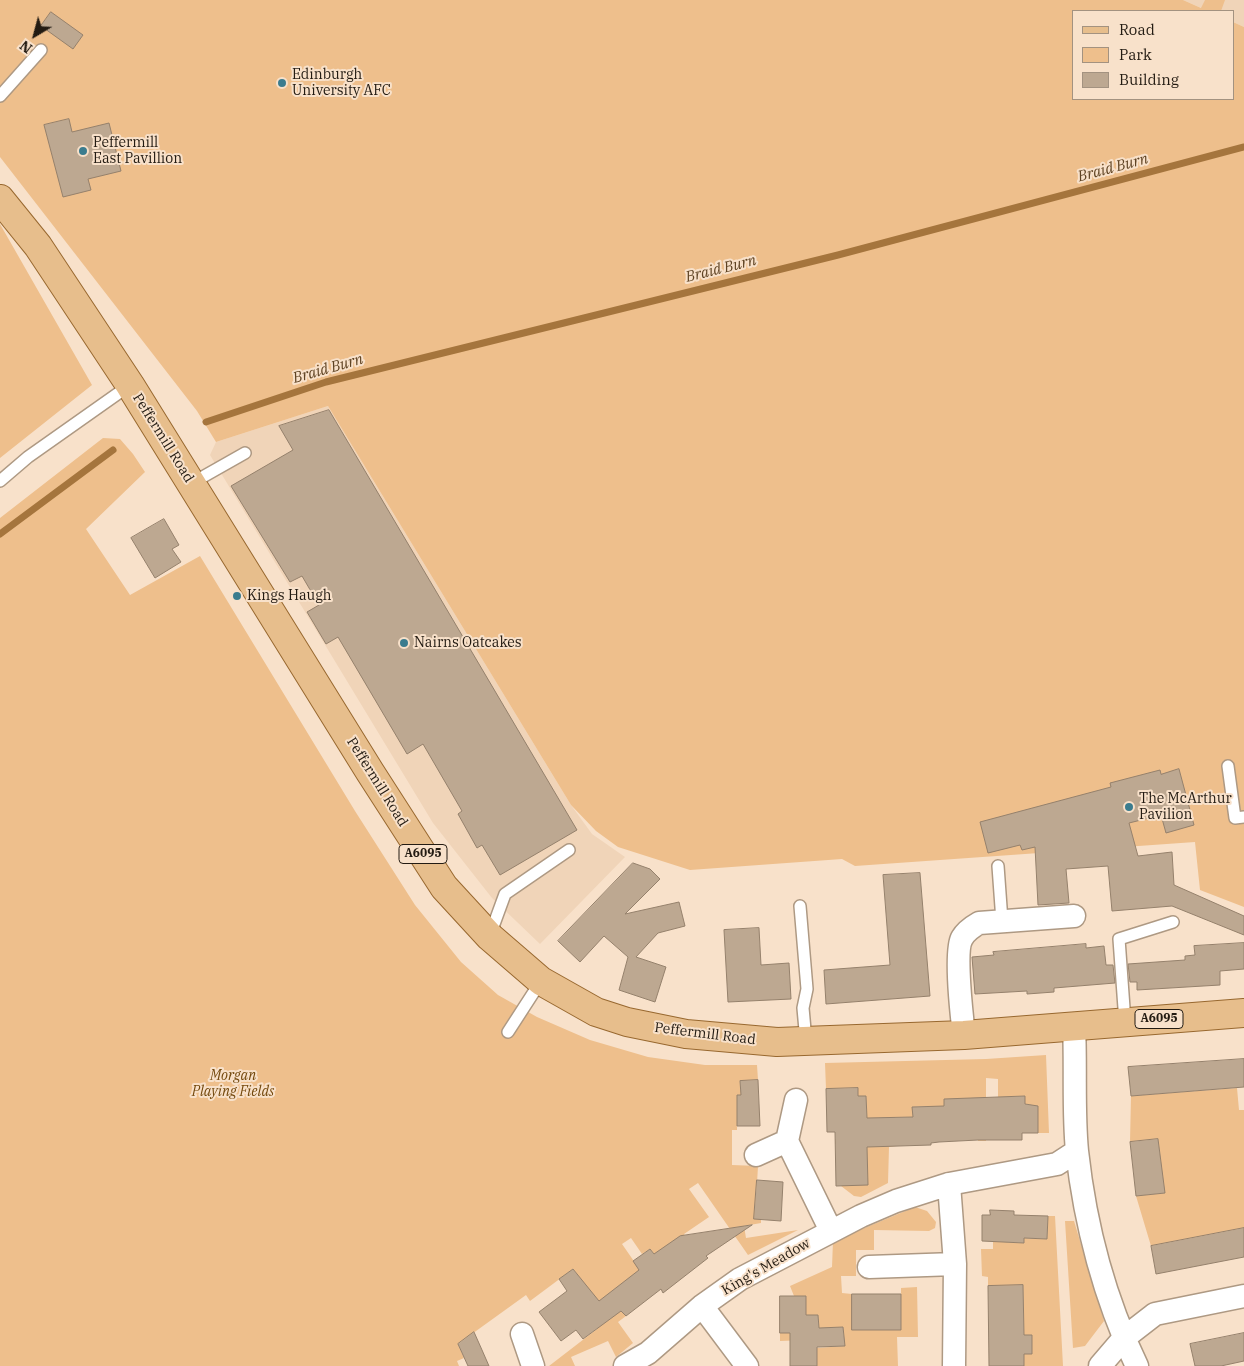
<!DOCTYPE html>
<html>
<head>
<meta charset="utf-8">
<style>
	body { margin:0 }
	#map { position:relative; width:1244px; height:1366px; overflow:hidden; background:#f8e1ca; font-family:"IBM Plex Serif",serif }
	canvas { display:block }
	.legend { position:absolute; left:1072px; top:10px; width:162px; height:90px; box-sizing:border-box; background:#f8e1ca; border:1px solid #a39280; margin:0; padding:6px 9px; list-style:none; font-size:15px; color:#231b12 }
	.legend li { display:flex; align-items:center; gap:10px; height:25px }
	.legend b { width:25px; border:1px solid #a39280 }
	.north { position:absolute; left:10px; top:10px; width:50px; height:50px; -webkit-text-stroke:4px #f8e1ca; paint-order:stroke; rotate:217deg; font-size:14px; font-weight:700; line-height:20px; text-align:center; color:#231b12 }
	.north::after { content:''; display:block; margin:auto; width:18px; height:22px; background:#231b12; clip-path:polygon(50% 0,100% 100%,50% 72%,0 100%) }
</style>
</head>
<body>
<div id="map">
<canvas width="1244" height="1366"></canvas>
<ul class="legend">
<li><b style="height:6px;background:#e7be8c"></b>Road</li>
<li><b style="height:14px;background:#eebf8c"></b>Park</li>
<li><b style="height:14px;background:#bda891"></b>Building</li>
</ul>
<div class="north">N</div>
</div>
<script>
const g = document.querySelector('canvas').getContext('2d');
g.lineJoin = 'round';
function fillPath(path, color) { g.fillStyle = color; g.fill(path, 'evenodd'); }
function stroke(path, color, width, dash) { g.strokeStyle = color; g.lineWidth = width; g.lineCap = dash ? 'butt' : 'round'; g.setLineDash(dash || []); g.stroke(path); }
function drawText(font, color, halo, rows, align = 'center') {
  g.font = font + ' "IBM Plex Serif",serif'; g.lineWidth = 4; g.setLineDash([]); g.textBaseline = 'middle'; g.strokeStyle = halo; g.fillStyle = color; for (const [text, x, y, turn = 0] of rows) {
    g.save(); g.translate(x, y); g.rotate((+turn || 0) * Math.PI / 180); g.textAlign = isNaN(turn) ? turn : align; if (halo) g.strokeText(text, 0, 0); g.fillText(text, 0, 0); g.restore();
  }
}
fillPath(new Path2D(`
	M 1183,0 L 1244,0 L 1244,27 L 1233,22 L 1233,11 L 1208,11 Z
	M 328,406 L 571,805 L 592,834 L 625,857 L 540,944 L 492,898 L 433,823 L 210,455 L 216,442 Z`), '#f0d4b8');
fillPath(new Path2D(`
	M 0,0 L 1183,0 L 1201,8 L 1205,0 L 1225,0 L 1221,11 L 1073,11 L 1073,99 L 1233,99 L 1233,22 L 1244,27 L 1244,907 L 1200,890 L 1195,842 L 855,866 L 842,859 L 690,870 L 618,847 L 596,831 L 571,805 L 328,406 L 216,442 L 197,411 L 0,157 Z
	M 0,224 L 92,385 L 0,458 Z
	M 103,438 L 120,439 L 133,454 L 145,472 L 86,529 L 130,595 L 200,556 L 355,811 L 415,905 L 461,962 L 498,995 L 537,1017 L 590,1040 L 648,1057 L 705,1065 L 757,1065 L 758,1080 L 740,1081 L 740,1090 L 758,1095 L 737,1095 L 737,1130 L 732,1130 L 732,1165 L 758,1166 L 755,1218 L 761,1219 L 761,1223 L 744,1226 L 746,1238 L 798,1230 L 748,1255 L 698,1183 L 689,1189 L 709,1217 L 684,1234 L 703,1262 L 654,1254 L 650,1249 L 642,1254 L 631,1238 L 622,1244 L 656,1293 L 609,1294 L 626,1316 L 618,1322 L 633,1343 L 616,1357 L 608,1341 L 571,1357 L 575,1366 L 549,1366 L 597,1329 L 580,1278 L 573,1269 L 530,1301 L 526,1295 L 458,1344 L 464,1358 L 457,1361 L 459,1366 L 0,1366 L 0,518 Z
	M 1046,1055 L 1049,1133 L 1038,1133 L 1029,1104 L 1025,1104 L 1025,1096 L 1012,1096 L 1012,1104 L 998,1104 L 998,1079 L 986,1078 L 986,1141 L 978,1141 L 978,1114 L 957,1099 L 944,1099 L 945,1141 L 931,1124 L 930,1106 L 913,1107 L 913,1117 L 895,1117 L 896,1146 L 889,1147 L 888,1183 L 861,1197 L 854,1196 L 841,1186 L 856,1144 L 835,1144 L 835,1139 L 888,1139 L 867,1127 L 866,1096 L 858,1096 L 858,1088 L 826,1089 L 825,1063 L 986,1059 Z
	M 1237,1088 L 1239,1110 L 1244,1110 L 1244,1228 L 1151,1246 L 1136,1196 L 1164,1193 L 1158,1139 L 1130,1142 L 1131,1096 Z
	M 915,1207 L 927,1211 L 936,1222 L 935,1228 L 929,1231 L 874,1230 L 874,1250 L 856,1250 L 856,1276 L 841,1276 L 842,1293 L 852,1294 L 852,1330 L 901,1330 L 901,1288 L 917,1287 L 918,1337 L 897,1337 L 898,1366 L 817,1366 L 817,1348 L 844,1346 L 843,1327 L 831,1328 L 832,1339 L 780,1341 L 780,1333 L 806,1333 L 819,1330 L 818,1315 L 806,1315 L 806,1296 L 794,1296 L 790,1286 L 832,1267 L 833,1241 Z
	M 1048,1216 L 1055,1216 L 1063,1366 L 1024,1366 L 1024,1354 L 1032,1354 L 1032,1335 L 1024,1335 L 1023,1286 L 988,1286 L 988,1277 L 982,1276 L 981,1249 L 993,1249 L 993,1238 L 1006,1242 L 1024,1243 L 1024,1238 L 1047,1239 Z
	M 1065,1221 L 1074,1221 L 1104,1321 L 1085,1346 L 1073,1348 Z`), '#eebf8c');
stroke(new Path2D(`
	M 206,422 L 326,382 L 838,255 L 1244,147
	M 0,534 L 113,450`), '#a5753d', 7);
const building = new Path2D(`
	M 51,12 L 83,35 L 73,49 L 41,26 Z
	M 69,119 L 72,132 L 109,123 L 121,171 L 88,179 L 91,190 L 63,197 L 44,125 Z
	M 329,410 L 577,830 L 500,875 L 482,845 L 477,848 L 458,814 L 462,811 L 423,744 L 407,754 L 338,637 L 326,644 L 307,612 L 319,605 L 302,576 L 290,582 L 231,486 L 293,450 L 279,426 Z
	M 164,519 L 179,545 L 172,549 L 181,562 L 155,578 L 131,538 Z
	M 1179,769 L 1194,825 L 1166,833 L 1161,815 L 1129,823 L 1138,856 L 1172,852 L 1174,885 L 1244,916 L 1244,935 L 1172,906 L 1112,911 L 1108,866 L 1066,869 L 1069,903 L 1038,905 L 1035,847 L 1022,850 L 1020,845 L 988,853 L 980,822 L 1111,787 L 1110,783 L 1160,770 L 1161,774 Z
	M 633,863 L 650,869 L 660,879 L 625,914 L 679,902 L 685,926 L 658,933 L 636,957 L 666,967 L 655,1002 L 619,990 L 628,957 L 604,936 L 580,962 L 558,941 Z
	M 920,873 L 930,996 L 826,1004 L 824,970 L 890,965 L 883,875 Z
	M 759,928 L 761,965 L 789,963 L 791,999 L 728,1002 L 724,930 Z
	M 1244,943 L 1244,969 L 1220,971 L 1220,985 L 1137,990 L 1137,982 L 1130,982 L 1128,964 L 1185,960 L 1185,956 L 1195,955 L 1194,946 Z
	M 1086,944 L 1086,948 L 1104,946 L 1106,965 L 1113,965 L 1115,983 L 1054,988 L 1054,992 L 1027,994 L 1027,991 L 975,994 L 972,957 L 994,955 L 993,952 Z
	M 1244,1059 L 1244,1087 L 1131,1096 L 1128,1067 Z
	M 758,1080 L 760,1126 L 737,1126 L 737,1095 L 741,1095 L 740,1081 Z
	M 858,1088 L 858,1096 L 866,1096 L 867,1118 L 913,1117 L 912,1107 L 944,1106 L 944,1099 L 1025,1096 L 1025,1104 L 1038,1106 L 1038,1133 L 1022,1133 L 1022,1140 L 978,1140 L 939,1142 L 931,1143 L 931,1145 L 867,1147 L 868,1185 L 836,1186 L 835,1132 L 827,1132 L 826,1089 Z
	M 1158,1139 L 1165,1193 L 1136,1196 L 1130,1142 Z
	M 757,1180 L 783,1182 L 781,1221 L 754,1219 Z
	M 990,1210 L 1014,1211 L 1014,1215 L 1048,1216 L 1047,1239 L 1024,1238 L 1024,1243 L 982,1241 L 982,1215 L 990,1215 Z
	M 752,1225 L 706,1256 L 708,1258 L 663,1293 L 661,1289 L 626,1316 L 621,1311 L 583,1339 L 576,1330 L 561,1341 L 539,1312 L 567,1291 L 559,1279 L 573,1269 L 599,1301 L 639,1270 L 633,1261 L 650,1249 L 654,1254 L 680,1236 Z
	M 1244,1228 L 1244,1257 L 1156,1274 L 1151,1246 Z
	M 1023,1285 L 1024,1335 L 1032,1335 L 1032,1354 L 1024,1354 L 1024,1366 L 989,1366 L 988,1286 Z
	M 852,1294 L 901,1294 L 901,1330 L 852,1330 Z
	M 780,1296 L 806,1296 L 806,1315 L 818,1315 L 819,1328 L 843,1327 L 845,1346 L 817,1347 L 817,1366 L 790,1366 L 790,1333 L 780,1333 Z
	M 474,1332 L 482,1350 L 489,1366 L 468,1366 L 458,1344 Z
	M 1244,1333 L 1244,1361 L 1221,1366 L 1195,1366 L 1190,1344 Z`);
fillPath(building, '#bda891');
stroke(building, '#95816c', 1);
const lane = new Path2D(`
	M 0,96 L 41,50
	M 0,481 L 28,457 L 130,385
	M 192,483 L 245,453
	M 1228,766 L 1235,818 L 1244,817
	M 998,866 L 1002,921
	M 800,906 L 807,989 L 803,1008 L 806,1041
	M 490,935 L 505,894 L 569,850
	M 1125,1022 L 1119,939 L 1173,922
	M 508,1032 L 541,981`);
const street = new Path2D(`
	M 1074,1025 C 1076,1067 1073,1110 1077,1151 C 1085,1224 1105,1300 1137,1366
	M 964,1035 C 962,1018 954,951 962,938 C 966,931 972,927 979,923 L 1074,916
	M 796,1100 L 787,1141 L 831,1231
	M 756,1155 L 787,1141
	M 949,1184 L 955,1264 L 954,1366
	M 869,1267 L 955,1264
	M 702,1306 L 747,1366
	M 522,1334 L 533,1366
	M 625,1366 L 648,1353 L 702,1306 L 740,1279 L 861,1216 L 896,1201 L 949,1184 L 1057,1164 L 1077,1151
	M 1100,1366 L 1124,1338 L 1155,1314 L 1244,1296`);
const primary = new Path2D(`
	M 0,199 L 38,246 L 130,385 L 370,772 L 444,887 L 490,937 L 541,981 L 596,1012 L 627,1022 L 686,1034 L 777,1042 L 964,1035 L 1244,1013`);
stroke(lane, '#ae9983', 14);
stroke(street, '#ae9983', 25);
stroke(primary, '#98682f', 30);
stroke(lane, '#fff', 11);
stroke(street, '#fff', 22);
stroke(primary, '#e7be8c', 28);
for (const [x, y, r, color] of [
	[282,83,5,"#3b7c8e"],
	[83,151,5,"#3b7c8e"],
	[237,596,5,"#3b7c8e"],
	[404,643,5,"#3b7c8e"],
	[1129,807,5,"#3b7c8e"]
]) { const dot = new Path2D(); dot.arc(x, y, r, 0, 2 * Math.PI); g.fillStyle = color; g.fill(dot); stroke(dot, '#f8e1ca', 2); }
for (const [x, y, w] of [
	[423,854,48],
	[1159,1019,48]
]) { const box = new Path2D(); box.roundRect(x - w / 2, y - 9.5, w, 19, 4); g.fillStyle = '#f8e1ca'; g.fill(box); stroke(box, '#231b12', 1); }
drawText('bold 12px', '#231b12', null, [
	["A6095",423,854],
	["A6095",1159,1019]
]);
drawText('14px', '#231b12', '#f8e1ca', [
	["Edinburgh",292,75],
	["University AFC",292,91],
	["Peffermill",93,143],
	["East Pavillion",93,159],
	["Kings Haugh",247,596],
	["Nairns Oatcakes",414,643],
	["The McArthur",1139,799],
	["Pavilion",1139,815]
], 'left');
drawText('14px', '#231b12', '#f8e1ca', [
	["Peffermill Road",163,438,58],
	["Peffermill Road",377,782,58],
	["Peffermill Road",705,1034,7],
	["King's Meadow",766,1267,-30]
]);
drawText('italic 14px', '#73480c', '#f8e1ca', [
	["Morgan",233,1076],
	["Playing Fields",233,1092]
]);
drawText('italic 15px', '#5e4222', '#f8e1ca', [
	["Braid Burn",1113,168,-15],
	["Braid Burn",721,269,-14],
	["Braid Burn",328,369,-16]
]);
</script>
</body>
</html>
